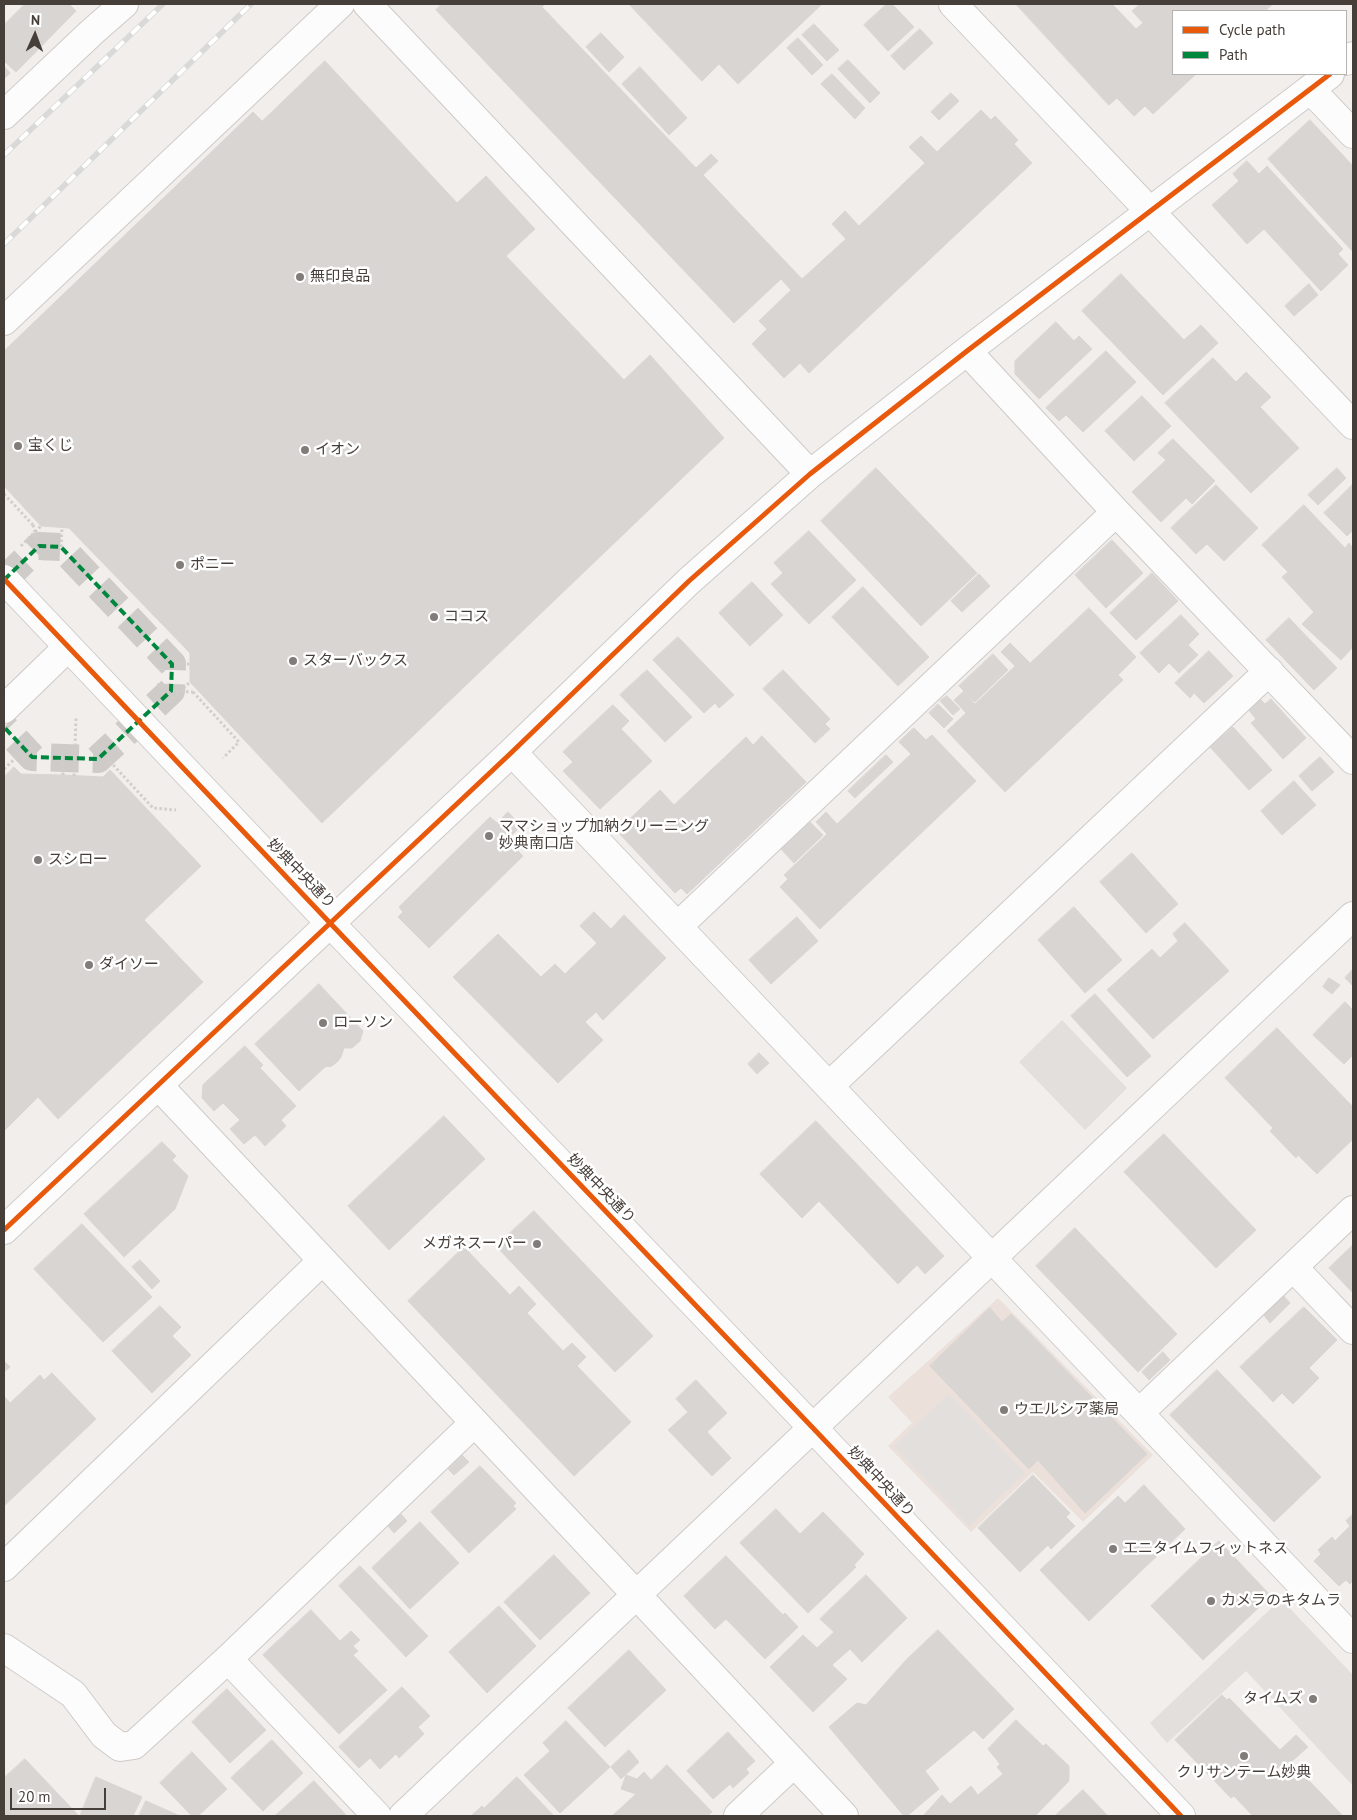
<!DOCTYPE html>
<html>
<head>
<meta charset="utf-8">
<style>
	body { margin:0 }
	#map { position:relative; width:1357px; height:1820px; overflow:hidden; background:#f1eeec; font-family:"PT Sans",sans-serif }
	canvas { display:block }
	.frame { position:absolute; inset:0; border:5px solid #463e39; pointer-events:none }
	.legend { position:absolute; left:1172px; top:10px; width:175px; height:65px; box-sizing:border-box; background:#fff; border:1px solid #b5b2b0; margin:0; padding:6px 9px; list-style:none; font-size:15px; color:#463e39 }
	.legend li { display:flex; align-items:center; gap:10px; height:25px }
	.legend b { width:25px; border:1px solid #b5b2b0 }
	.north { position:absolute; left:10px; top:10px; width:50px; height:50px; -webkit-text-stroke:4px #fff; paint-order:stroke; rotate:2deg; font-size:14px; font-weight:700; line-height:20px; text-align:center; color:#463e39 }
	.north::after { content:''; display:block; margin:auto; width:18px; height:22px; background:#463e39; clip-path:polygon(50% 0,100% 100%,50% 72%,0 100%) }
	.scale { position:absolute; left:10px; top:1788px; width:96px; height:22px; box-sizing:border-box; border:2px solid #463e39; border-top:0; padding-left:6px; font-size:15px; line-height:18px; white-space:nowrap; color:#463e39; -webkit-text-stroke:4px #fff; paint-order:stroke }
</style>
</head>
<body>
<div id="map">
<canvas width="1357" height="1820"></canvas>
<div class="frame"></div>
<ul class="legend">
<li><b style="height:6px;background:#e8590c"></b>Cycle path</li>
<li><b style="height:6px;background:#00873e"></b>Path</li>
</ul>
<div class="north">N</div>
<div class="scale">20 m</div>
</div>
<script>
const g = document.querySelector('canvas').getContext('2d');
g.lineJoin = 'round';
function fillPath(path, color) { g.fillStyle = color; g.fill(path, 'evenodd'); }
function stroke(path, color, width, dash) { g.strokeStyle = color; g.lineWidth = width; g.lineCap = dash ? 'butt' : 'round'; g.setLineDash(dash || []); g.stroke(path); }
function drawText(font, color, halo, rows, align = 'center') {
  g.font = font + ' "PT Sans","Noto Sans JP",sans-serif'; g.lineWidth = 5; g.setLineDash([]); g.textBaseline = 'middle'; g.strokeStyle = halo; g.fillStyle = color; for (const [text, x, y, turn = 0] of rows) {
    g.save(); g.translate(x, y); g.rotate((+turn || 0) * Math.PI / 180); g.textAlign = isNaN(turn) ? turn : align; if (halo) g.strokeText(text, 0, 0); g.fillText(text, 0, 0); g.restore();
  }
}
fillPath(new Path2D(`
	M 998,1298 L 1153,1455 L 1083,1522 L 1033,1472 L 971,1532 L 888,1446 L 912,1423 L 888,1397 Z`), '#ebe0da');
fillPath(new Path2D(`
	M 1062,1020 L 1127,1088 L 1085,1130 L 1019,1062 Z
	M 949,1394 L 1025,1473 L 969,1526 L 894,1446 Z
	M 1281,1599 L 1353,1675 L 1353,1786 L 1246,1671 L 1167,1743 L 1150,1723 Z`), '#e2dfdd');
const building = new Path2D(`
	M 25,4 L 69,4 L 76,11 L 16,72 L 4,61 L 4,25 Z
	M 442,4 L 545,4 L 542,7 L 696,168 L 711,154 L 718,161 L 703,175 L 802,279 L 846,239 L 832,224 L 845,211 L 859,226 L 925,163 L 909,147 L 921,136 L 937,152 L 981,110 L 991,120 L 995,116 L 1018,140 L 1014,144 L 1032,163 L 809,373 L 800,363 L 784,378 L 752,344 L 767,329 L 759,321 L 791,290 L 781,279 L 734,323 L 436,10 Z
	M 629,4 L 822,4 L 738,84 L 719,64 L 702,81 Z
	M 887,4 L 892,4 L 914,27 L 888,51 L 864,25 Z
	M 1016,4 L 1114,4 L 1113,5 L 1136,29 L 1143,23 L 1132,11 L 1140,4 L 1273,4 L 1265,11 L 1173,11 L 1173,74 L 1196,74 L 1153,114 L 1145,106 L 1134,116 L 1117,98 L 1109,105 Z
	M 814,24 L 839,50 L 827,61 L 802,35 Z
	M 920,29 L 933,43 L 904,70 L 891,56 Z
	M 601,33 L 624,57 L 609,72 L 586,47 Z
	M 798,38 L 823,65 L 812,75 L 787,48 Z
	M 848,60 L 880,93 L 870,103 L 838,69 Z
	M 325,61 L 457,203 L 486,176 L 535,229 L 506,256 L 624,380 L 650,355 L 724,438 L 322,823 L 190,682 L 190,653 L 69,528 L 41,526 L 4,486 L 4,351 L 253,112 L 262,121 Z
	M 4,66 L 10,73 L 4,79 Z
	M 640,67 L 687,118 L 669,135 L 622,84 Z
	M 832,74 L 865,108 L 855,119 L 821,84 Z
	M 951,93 L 959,101 L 939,120 L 931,112 Z
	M 1310,120 L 1353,166 L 1353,252 L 1268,159 Z
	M 1247,161 L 1259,174 L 1267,166 L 1343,249 L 1338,254 L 1348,265 L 1321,291 L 1264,229 L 1247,244 L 1212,205 L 1239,181 L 1233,174 Z
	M 1121,274 L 1184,340 L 1201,325 L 1218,343 L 1163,395 L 1082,311 Z
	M 1309,284 L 1318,295 L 1294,316 L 1285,306 Z
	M 1056,322 L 1074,341 L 1079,336 L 1092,349 L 1039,399 L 1015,374 L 1015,361 Z
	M 1106,351 L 1136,382 L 1083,432 L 1066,415 L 1059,421 L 1046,408 Z
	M 1213,358 L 1236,382 L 1246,372 L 1271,397 L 1260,407 L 1299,448 L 1251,493 L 1165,403 Z
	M 1142,396 L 1171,426 L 1134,461 L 1105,431 Z
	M 1173,439 L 1215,481 L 1192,504 L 1186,498 L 1161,522 L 1132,492 L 1166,460 L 1158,453 Z
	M 876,468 L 977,573 L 921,626 L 821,521 Z
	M 1337,468 L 1346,478 L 1318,505 L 1308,495 Z
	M 1353,484 L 1353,530 L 1347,536 L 1324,513 Z
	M 1216,485 L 1258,528 L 1224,561 L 1207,544 L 1196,554 L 1171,528 Z
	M 1304,505 L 1345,548 L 1349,543 L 1353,548 L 1353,647 L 1341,660 L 1302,624 L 1314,612 L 1282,577 L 1288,572 L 1262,545 Z
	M 809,531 L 856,580 L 809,624 L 771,584 L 783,573 L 774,563 Z
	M 1112,540 L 1143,573 L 1106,608 L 1075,575 Z
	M 1152,573 L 1178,601 L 1136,640 L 1110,613 Z
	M 979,574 L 990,586 L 962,612 L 951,601 Z
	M 752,582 L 783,615 L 750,646 L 719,613 Z
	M 863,587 L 929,657 L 898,686 L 832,617 Z
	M 1089,608 L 1136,657 L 1118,675 L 1123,680 L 1005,792 L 947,731 L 966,713 L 954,700 L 964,691 L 975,704 L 1015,666 L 1001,652 L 1010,643 L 1030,663 Z
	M 1181,615 L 1199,634 L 1188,645 L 1198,655 L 1179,673 L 1169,663 L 1159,673 L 1140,653 Z
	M 1289,618 L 1337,668 L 1314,690 L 1266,640 Z
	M 678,637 L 734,695 L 719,708 L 715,703 L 704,713 L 653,660 Z
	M 1209,651 L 1233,676 L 1204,703 L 1194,693 L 1190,698 L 1175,683 Z
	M 993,654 L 1008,670 L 975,702 L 959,686 Z
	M 647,670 L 692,717 L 665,742 L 620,695 Z
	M 783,670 L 830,719 L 825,724 L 830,729 L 815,743 L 763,689 Z
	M 947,696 L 960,709 L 953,715 L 940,701 Z
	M 1260,699 L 1265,704 L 1271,699 L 1306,738 L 1283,759 L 1251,723 L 1256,719 L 1248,709 Z
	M 938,704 L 953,719 L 944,728 L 929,713 Z
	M 613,705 L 629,721 L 621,729 L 652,761 L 600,809 L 563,771 L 573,762 L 563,752 Z
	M 1233,727 L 1272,770 L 1249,790 L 1210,747 Z
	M 914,728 L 926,740 L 932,735 L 976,781 L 820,929 L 780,887 L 788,879 L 784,875 L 827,834 L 816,822 L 826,812 L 837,824 L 911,754 L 899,742 Z
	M 762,736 L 806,782 L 687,894 L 681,888 L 675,893 L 617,831 L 660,790 L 674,805 L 746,737 L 753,745 Z
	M 886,755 L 893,762 L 855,798 L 848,791 Z
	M 1320,757 L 1334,772 L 1312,791 L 1299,776 Z
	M 14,767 L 21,774 L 63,775 L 103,777 L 110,770 L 201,866 L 144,920 L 203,982 L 58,1119 L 38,1097 L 4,1131 L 4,777 Z
	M 1294,781 L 1316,805 L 1282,835 L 1261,811 Z
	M 508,812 L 521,826 L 507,840 L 523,856 L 429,948 L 398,917 L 403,912 L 399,907 L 490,817 L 497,823 Z
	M 810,822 L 823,835 L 794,863 L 781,849 Z
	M 1132,853 L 1178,904 L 1146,933 L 1100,882 Z
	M 1074,907 L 1122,960 L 1085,993 L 1038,940 Z
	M 594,912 L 611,929 L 624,915 L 666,958 L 603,1020 L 596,1012 L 585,1022 L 603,1040 L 558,1083 L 453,977 L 498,934 L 541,977 L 555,964 L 565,974 L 597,943 L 580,926 Z
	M 797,917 L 818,941 L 771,984 L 749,960 Z
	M 1185,923 L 1229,971 L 1153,1039 L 1107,990 L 1152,949 L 1160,958 L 1178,941 L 1173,934 Z
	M 1353,969 L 1353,986 L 1345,978 Z
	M 1329,978 L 1340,985 L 1332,994 L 1323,987 Z
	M 319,984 L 363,1031 L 360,1041 L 352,1048 L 344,1048 L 341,1057 L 338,1061 L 332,1066 L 325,1067 L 299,1091 L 255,1044 Z
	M 1095,994 L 1151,1056 L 1127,1077 L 1071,1016 Z
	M 1345,1002 L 1353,1010 L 1353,1055 L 1344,1064 L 1313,1035 Z
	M 1277,1028 L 1353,1107 L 1353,1139 L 1317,1174 L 1298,1155 L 1296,1158 L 1270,1131 L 1273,1128 L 1225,1078 Z
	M 245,1046 L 263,1065 L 260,1068 L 296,1106 L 281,1120 L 286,1126 L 265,1146 L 255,1135 L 244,1144 L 230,1129 L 240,1120 L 223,1103 L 214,1111 L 202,1098 L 203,1085 Z
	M 759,1053 L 769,1063 L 757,1074 L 748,1064 Z
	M 444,1116 L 485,1159 L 389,1250 L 348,1206 Z
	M 816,1121 L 944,1256 L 925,1274 L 917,1265 L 898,1284 L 819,1201 L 802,1218 L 760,1174 Z
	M 1164,1134 L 1256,1230 L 1216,1268 L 1124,1172 Z
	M 162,1142 L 176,1156 L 172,1160 L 188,1176 L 175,1209 L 124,1257 L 84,1214 Z
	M 534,1211 L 653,1336 L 615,1372 L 496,1246 Z
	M 82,1224 L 152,1297 L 103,1342 L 34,1269 Z
	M 1075,1228 L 1177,1334 L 1138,1372 L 1036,1266 Z
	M 1353,1245 L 1353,1293 L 1329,1268 Z
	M 464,1247 L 510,1295 L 519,1286 L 536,1304 L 527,1313 L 563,1351 L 572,1343 L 586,1357 L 577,1366 L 631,1422 L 574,1476 L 408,1301 Z
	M 140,1260 L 160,1281 L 152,1289 L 132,1267 Z
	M 1283,1295 L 1290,1303 L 1270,1323 L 1263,1314 Z
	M 160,1306 L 181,1327 L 172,1336 L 191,1355 L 152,1393 L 112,1351 Z
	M 1304,1307 L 1337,1340 L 1309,1368 L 1319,1378 L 1293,1404 L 1282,1393 L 1273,1402 L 1240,1367 Z
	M 990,1308 L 1002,1322 L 1011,1314 L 1147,1454 L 1085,1513 L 1038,1460 L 1029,1469 L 930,1366 Z
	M 1163,1352 L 1170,1360 L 1149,1380 L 1142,1372 Z
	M 4,1361 L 10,1367 L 4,1372 Z
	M 1217,1370 L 1321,1477 L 1274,1522 L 1170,1415 Z
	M 52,1373 L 96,1419 L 4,1506 L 4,1396 L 10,1403 L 40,1375 L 44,1380 Z
	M 696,1380 L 727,1413 L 707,1432 L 731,1458 L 712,1476 L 668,1430 L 688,1412 L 676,1399 Z
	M 462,1455 L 469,1462 L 454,1475 L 448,1469 Z
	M 480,1466 L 516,1503 L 513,1506 L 516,1509 L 469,1553 L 431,1512 Z
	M 1033,1475 L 1070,1513 L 1066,1517 L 1075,1526 L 1051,1549 L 1048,1545 L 1020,1572 L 978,1528 Z
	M 1144,1485 L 1185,1529 L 1089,1621 L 1040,1570 L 1118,1496 L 1125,1503 Z
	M 776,1509 L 800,1534 L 823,1512 L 864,1554 L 854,1565 L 856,1567 L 808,1613 L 740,1543 Z
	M 401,1514 L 407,1521 L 394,1533 L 388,1526 Z
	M 1353,1514 L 1353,1580 L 1350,1584 L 1346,1580 L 1339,1586 L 1314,1561 L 1321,1554 L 1318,1550 L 1332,1537 L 1335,1541 L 1350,1526 L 1346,1521 Z
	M 420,1522 L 459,1563 L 410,1609 L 372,1568 Z
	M 1219,1541 L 1271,1596 L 1203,1660 L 1151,1606 Z
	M 554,1555 L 590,1593 L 540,1640 L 504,1602 Z
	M 726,1556 L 783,1615 L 785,1613 L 798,1627 L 765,1659 L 726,1619 L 715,1629 L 684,1596 Z
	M 360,1566 L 428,1636 L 406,1657 L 339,1586 Z
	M 866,1575 L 907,1618 L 862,1662 L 850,1649 L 832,1665 L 847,1679 L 813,1712 L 770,1667 L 803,1635 L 817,1648 L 834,1632 L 820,1619 Z
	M 499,1606 L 536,1646 L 487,1693 L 449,1652 Z
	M 311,1610 L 340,1641 L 351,1631 L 360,1640 L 353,1646 L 358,1651 L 353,1655 L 387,1690 L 339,1734 L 263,1655 Z
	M 938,1630 L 1014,1709 L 983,1739 L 974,1730 L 925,1771 L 939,1789 L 907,1816 L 904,1816 L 829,1727 L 857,1703 L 866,1705 L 906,1660 Z
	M 629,1650 L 666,1690 L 605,1747 L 568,1708 Z
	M 402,1687 L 430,1716 L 418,1727 L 424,1734 L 399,1758 L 396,1754 L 380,1769 L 370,1758 L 359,1768 L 339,1747 Z
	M 227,1689 L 266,1730 L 230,1763 L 192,1722 Z
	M 1222,1695 L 1227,1700 L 1229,1698 L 1280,1750 L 1296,1735 L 1308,1747 L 1291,1762 L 1343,1816 L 1253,1816 L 1234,1796 L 1231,1798 L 1175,1740 Z
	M 1016,1720 L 1043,1746 L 1046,1744 L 1069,1766 L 1069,1781 L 1035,1816 L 923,1816 L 942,1795 L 950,1804 L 971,1786 L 978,1795 L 1003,1774 L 997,1767 L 1000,1764 L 988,1749 Z
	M 566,1721 L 610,1767 L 560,1813 L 524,1775 L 550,1751 L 543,1743 Z
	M 728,1732 L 755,1761 L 746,1769 L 749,1773 L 733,1788 L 730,1784 L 713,1799 L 687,1771 Z
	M 272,1740 L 303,1773 L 263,1811 L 231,1778 Z
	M 629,1750 L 639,1762 L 621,1779 L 611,1767 Z
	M 192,1752 L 227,1789 L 198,1816 L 192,1816 L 160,1783 Z
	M 25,1759 L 78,1815 L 77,1816 L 4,1816 L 4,1778 Z
	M 667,1765 L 712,1812 L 707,1816 L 612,1816 L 636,1794 L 621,1789 L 626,1775 L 637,1779 L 644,1772 L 651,1780 Z
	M 96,1777 L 142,1797 L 133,1816 L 80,1816 Z
	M 517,1777 L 554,1816 L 471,1816 L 482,1806 L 484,1808 Z
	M 314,1781 L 347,1816 L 275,1816 Z
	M 1083,1790 L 1108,1816 L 1055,1816 Z
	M 146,1801 L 180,1816 L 139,1816 Z`);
fillPath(building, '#d9d5d3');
stroke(building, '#d9d5d2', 1);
stroke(new Path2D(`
	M 4,580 L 39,546 L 61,547 L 172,664 L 171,691 L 98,759 L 32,757 L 4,727`), '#cfcbc8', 28, [28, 14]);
const minor = new Path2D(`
	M 367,4 L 810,474
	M 953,4 L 1353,425
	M 1346,61 L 1353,56
	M 1310,89 L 1353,134
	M 4,115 L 92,32 L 124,4
	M 4,321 L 340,4
	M 967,351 L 1116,512 L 1353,760
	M 4,579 L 330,923 L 812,1427 L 1181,1816
	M 4,709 L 68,647
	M 512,752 L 1353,1639
	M 678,926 L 1116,512
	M 158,1085 L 844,1816
	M 829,1086 L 1269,671
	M 4,1230 L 512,752 L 689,581 L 810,474 L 967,351 L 1330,74
	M 1293,1267 L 1353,1330
	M 1139,1413 L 1353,1210
	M 4,1567 L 322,1261
	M 4,1648 L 73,1694 L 104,1735 L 120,1747 L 134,1745 L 228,1659 L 474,1423
	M 228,1659 L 377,1816
	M 403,1816 L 1353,916
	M 738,1816 L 794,1763`);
stroke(minor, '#cdcac8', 30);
stroke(new Path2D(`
	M 4,494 L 33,525
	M 21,546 L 41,526
	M 61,547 L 62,527
	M 172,664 L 190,664
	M 193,692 L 239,742 L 223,758
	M 169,702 L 190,682
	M 103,754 L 153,808 L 176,810
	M 4,769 L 25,749
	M 63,775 L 63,758
	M 74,776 L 76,718`), '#d1cecb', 3, [2.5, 2.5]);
stroke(minor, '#fdfcfc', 28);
const rail = new Path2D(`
	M 4,155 L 163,4
	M 4,244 L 251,4`);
stroke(rail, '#d9d9d8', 5.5);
stroke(rail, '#fff', 4, [11]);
stroke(new Path2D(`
	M 33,525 L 39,546
	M 171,691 L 193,692`), '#d1cecb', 3, [2.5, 2.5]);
stroke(new Path2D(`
	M 4,580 L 39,546 L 61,547 L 172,664 L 171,691 L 98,759 L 32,757 L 4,727`), '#00873e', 4, [8, 4]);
stroke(new Path2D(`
	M 4,579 L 330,923 L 812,1427 L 1181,1816
	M 4,1230 L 512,752 L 689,581 L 810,474 L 967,351 L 1330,74`), '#e8590c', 5);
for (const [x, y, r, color] of [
	[300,277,5,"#827c78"],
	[18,446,5,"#827c78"],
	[305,450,5,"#827c78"],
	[180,565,5,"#827c78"],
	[434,617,5,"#827c78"],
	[293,661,5,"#827c78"],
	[489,836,5,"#827c78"],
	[38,860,5,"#827c78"],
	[89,965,5,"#827c78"],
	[323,1023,5,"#827c78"],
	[537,1244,5,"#827c78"],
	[1004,1410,5,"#827c78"],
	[1113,1549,5,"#827c78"],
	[1211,1601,5,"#827c78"],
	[1313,1699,5,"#827c78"],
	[1244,1756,5,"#827c78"]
]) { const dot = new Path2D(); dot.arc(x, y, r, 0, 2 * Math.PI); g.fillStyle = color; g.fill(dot); stroke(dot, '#fff', 2); }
drawText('15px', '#463e39', '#fff', [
	["無印良品",310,277],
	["宝くじ",28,446],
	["イオン",315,450],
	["ポニー",190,565],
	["ココス",444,617],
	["スターバックス",303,661],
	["ママショップ加納クリーニング",499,827],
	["妙典南口店",499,844],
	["スシロー",48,860],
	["ダイソー",99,965],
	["ローソン",333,1023],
	["メガネスーパー",527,1244,"right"],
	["ウエルシア薬局",1014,1410],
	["エニタイムフィットネス",1123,1549],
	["カメラのキタムラ",1221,1601],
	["タイムズ",1303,1699,"right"],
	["クリサンテーム妙典",1244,1773,"center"]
], 'left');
drawText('15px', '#463e39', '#fff', [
	["妙典中央通り",301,874,46],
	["妙典中央通り",601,1189,46],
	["妙典中央通り",881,1482,47]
]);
</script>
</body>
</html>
